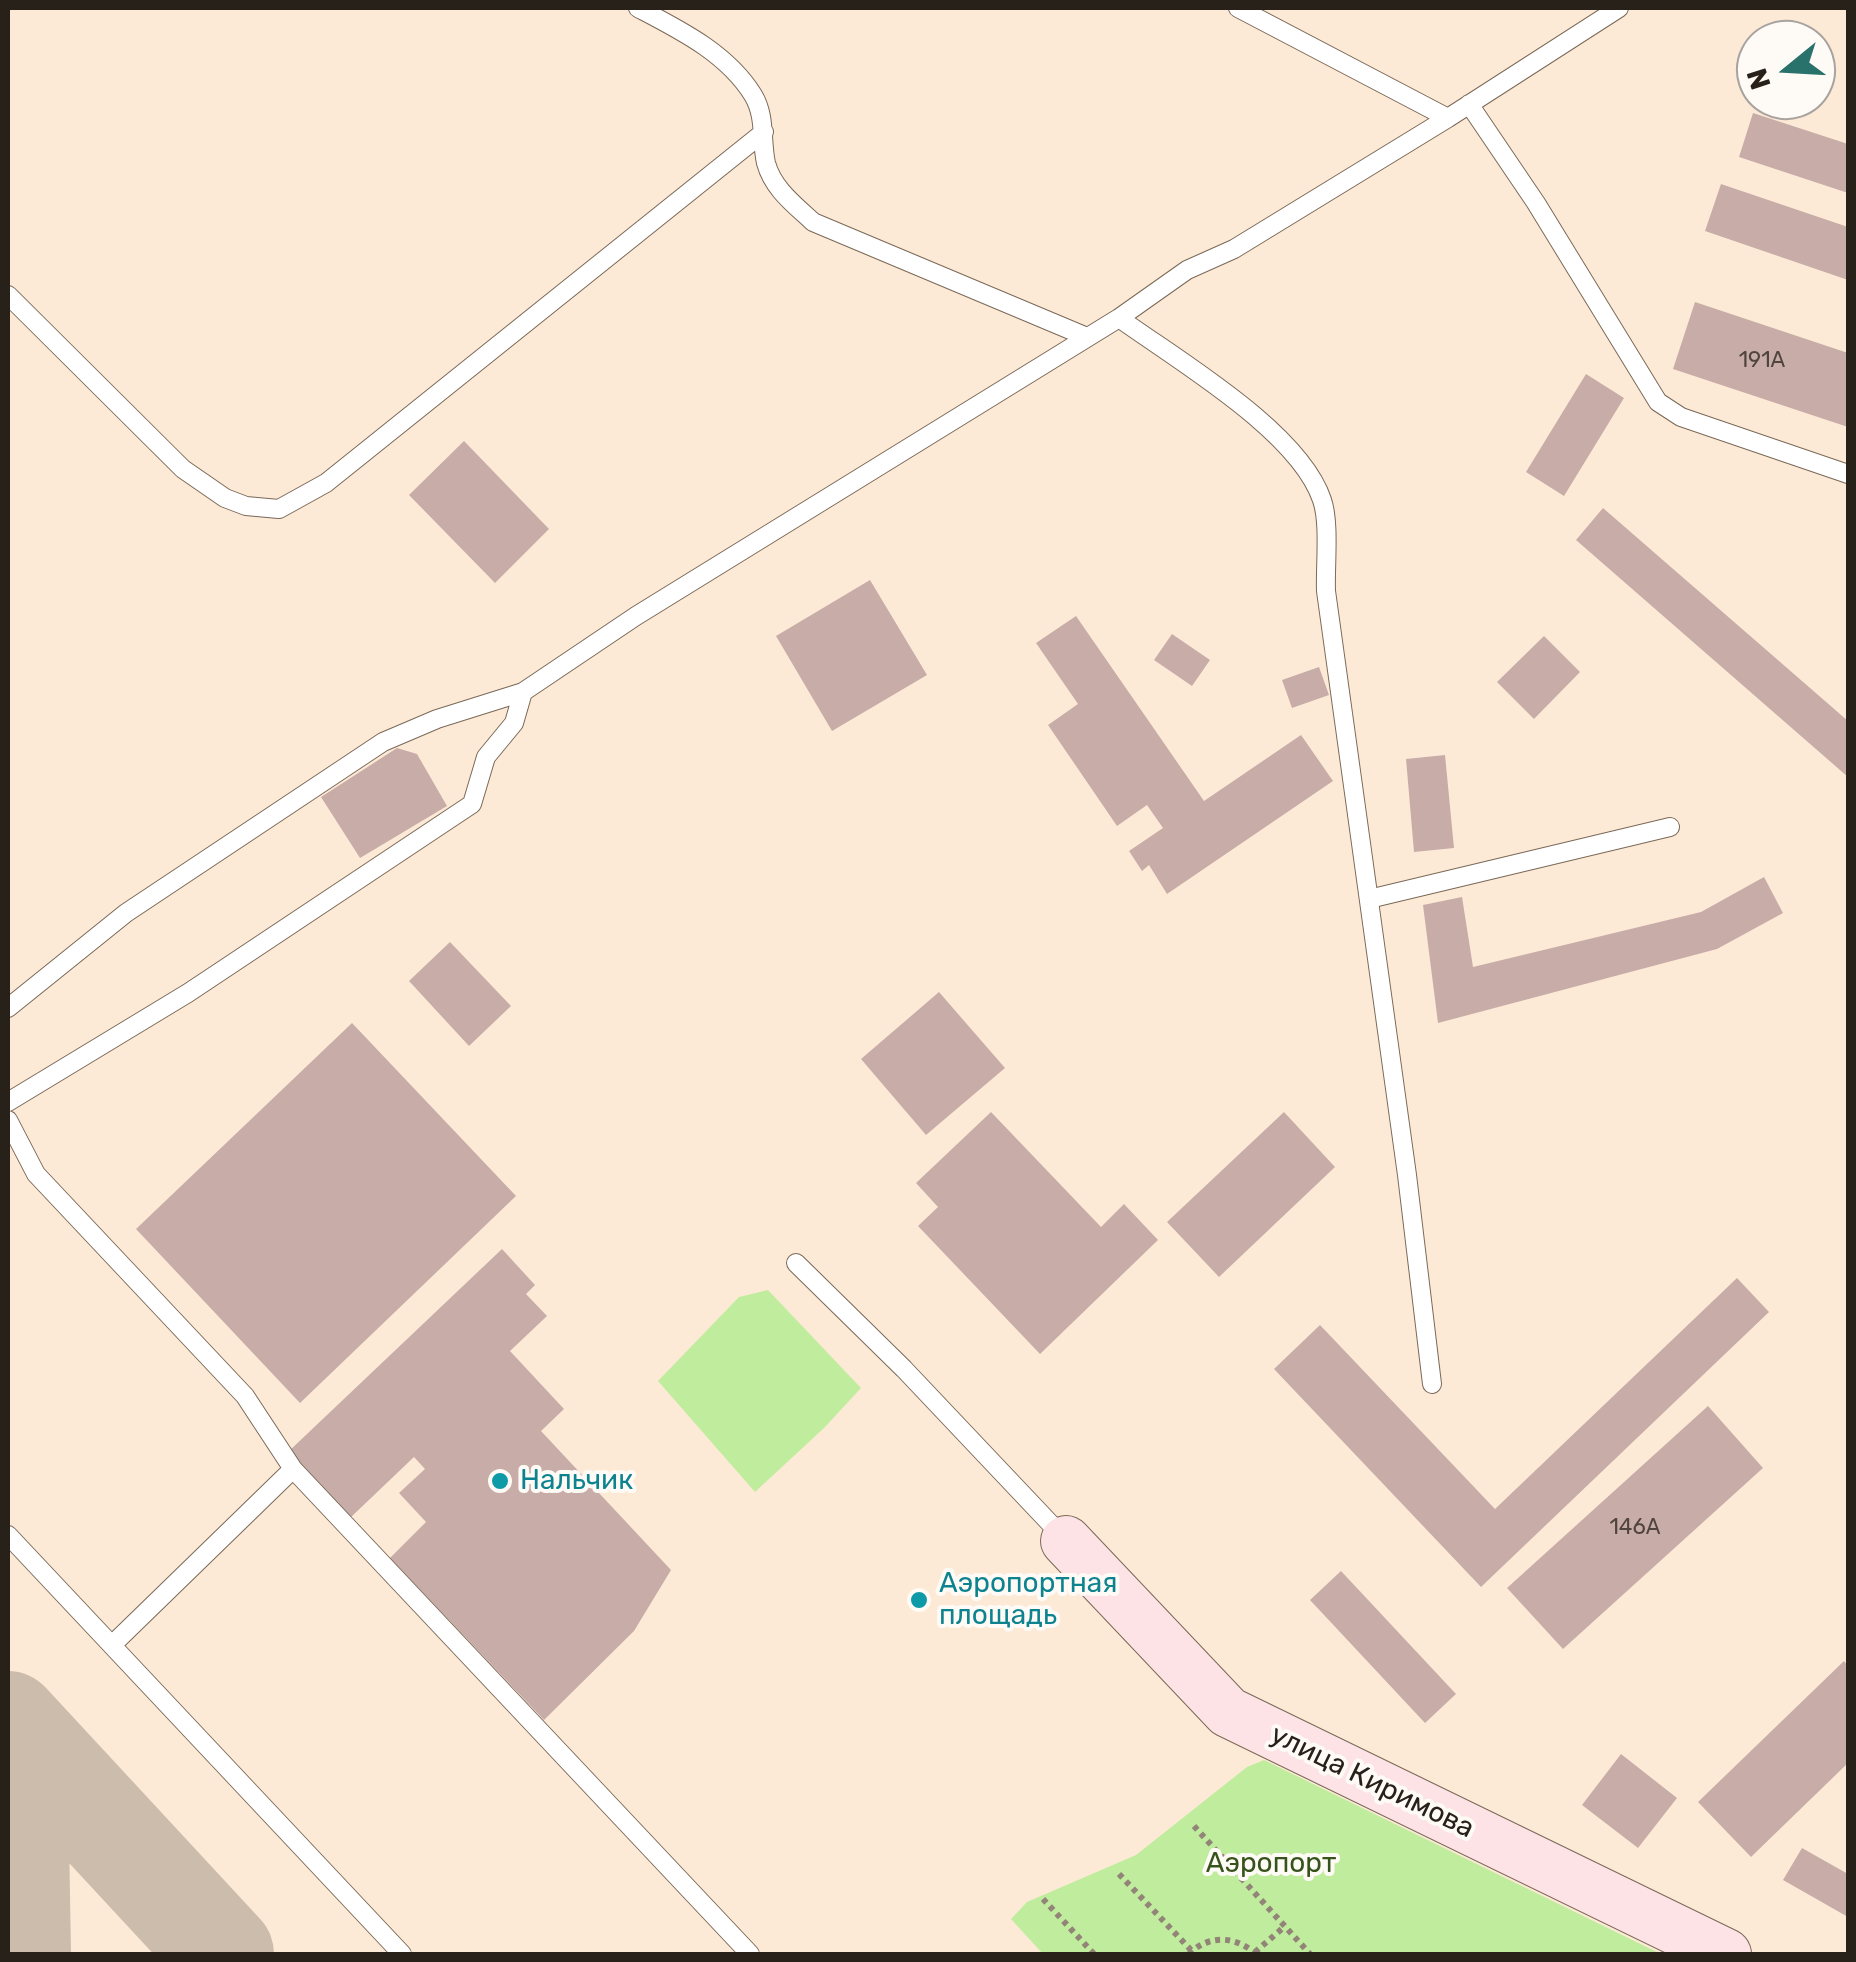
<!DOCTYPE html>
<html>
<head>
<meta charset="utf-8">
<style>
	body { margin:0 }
	#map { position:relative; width:1856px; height:1962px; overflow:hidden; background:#fdead6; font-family:Rubik,sans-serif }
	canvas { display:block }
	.frame { position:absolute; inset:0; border:10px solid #28211a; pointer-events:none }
	.north { position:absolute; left:1736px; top:20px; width:100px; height:100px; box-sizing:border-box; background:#fefaf6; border:2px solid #a8a39e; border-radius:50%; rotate:252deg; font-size:28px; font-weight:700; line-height:40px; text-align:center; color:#28211a }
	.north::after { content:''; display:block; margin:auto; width:35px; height:45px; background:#29726b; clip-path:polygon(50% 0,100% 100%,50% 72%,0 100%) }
</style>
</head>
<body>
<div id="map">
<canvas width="1856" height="1962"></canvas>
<div class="frame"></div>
<div class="north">N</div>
</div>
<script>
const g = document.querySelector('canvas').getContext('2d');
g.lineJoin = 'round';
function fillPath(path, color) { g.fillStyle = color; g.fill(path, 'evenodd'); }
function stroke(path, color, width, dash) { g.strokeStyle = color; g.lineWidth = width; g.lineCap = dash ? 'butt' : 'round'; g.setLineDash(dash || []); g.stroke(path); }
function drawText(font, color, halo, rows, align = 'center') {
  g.font = font + ' Rubik,sans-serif'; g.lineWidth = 8; g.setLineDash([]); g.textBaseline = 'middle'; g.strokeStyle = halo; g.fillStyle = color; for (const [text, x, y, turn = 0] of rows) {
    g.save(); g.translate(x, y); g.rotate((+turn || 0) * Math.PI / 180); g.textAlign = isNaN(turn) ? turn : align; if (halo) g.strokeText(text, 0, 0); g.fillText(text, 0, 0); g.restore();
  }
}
fillPath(new Path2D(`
	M 768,1290 L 861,1388 L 824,1428 L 755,1492 L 658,1381 L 739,1297 Z
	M 1264,1760 L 1661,1954 L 1043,1954 L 1011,1919 L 1027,1902 L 1136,1855 L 1247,1767 Z`), '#c0ec9d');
stroke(new Path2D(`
	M 8,1722 L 223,1954
	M 8,1748 L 18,1837 L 20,1954`), '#ccbcac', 102);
fillPath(new Path2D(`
	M 1753,113 L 1848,144 L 1848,193 L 1739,157 Z
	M 1721,184 L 1848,227 L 1848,280 L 1705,231 Z
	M 1695,302 L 1848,353 L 1848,427 L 1673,369 Z
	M 1586,374 L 1624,398 L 1564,496 L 1526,472 Z
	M 464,441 L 549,529 L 495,583 L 409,495 Z
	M 1603,508 L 1848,721 L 1848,777 L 1576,540 Z
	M 870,580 L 927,675 L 832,731 L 776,636 Z
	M 1076,616 L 1204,801 L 1301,735 L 1333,781 L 1167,894 L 1149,865 L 1142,871 L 1129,851 L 1163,828 L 1147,805 L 1117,826 L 1048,725 L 1078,704 L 1036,643 Z
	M 1172,634 L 1210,660 L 1192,686 L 1154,660 Z
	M 1544,636 L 1580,672 L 1534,719 L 1497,682 Z
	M 1319,667 L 1329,695 L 1292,708 L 1282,680 Z
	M 397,748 L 417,754 L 447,806 L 360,858 L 321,797 Z
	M 1445,755 L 1454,848 L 1414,852 L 1406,759 Z
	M 1764,877 L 1783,913 L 1717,949 L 1438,1023 L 1423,905 L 1462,897 L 1473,967 L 1701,912 Z
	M 450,942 L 511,1006 L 469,1046 L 409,981 Z
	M 939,992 L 1005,1068 L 926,1135 L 861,1059 Z
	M 352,1023 L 516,1196 L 300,1403 L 136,1229 Z
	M 991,1112 L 1101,1227 L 1124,1204 L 1158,1240 L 1040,1354 L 918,1226 L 938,1207 L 916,1183 Z
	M 1284,1112 L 1335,1167 L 1219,1277 L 1167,1222 Z
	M 502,1249 L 535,1285 L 526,1294 L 547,1316 L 510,1351 L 564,1409 L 541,1431 L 671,1570 L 634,1631 L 544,1720 L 390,1558 L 426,1522 L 399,1493 L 425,1469 L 414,1457 L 350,1518 L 288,1452 Z
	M 1737,1278 L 1769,1312 L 1481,1587 L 1274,1369 L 1320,1325 L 1495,1509 Z
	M 1708,1406 L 1763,1468 L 1563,1649 L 1507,1588 Z
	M 1341,1571 L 1456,1694 L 1425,1723 L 1310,1600 Z
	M 1844,1661 L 1848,1666 L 1848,1763 L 1751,1857 L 1698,1802 Z
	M 1621,1754 L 1677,1798 L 1638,1848 L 1582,1805 Z
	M 1802,1848 L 1848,1874 L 1848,1917 L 1783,1880 Z`), '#c8aca8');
const lane = new Path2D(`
	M 638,8 C 680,30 727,53 753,95 C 766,116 761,141 766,163 C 773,189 795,205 813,222 L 1087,337
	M 1238,8 L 1448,118
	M 1469,104 L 1536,203 L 1658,402 L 1681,417 L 1848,474
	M 8,295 L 183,469 L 225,498 L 246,506 L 279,509 L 326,483 L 764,132
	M 1119,318 C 1177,360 1299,431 1322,500 C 1330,523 1325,566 1326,591 L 1407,1175 L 1432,1384
	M 1369,899 L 1670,827
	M 8,1008 L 126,913 L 383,742 L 437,719 L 523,692 L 636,616 L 1119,318 L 1187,270 L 1234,249 L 1448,118 L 1619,8
	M 8,1102 L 188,993 L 472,804 L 486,757 L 514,723 L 523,692
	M 8,1120 L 36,1174 L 245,1396 L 293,1469 L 750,1954
	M 796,1263 L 904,1369 L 1063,1537
	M 8,1535 L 402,1954
	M 112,1645 L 293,1469`);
const secondary = new Path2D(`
	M 1066,1541 L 1228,1712 L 1726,1954`);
stroke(lane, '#7a6958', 20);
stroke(secondary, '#7a6958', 52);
stroke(new Path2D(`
	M 1194,1826 L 1310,1954
	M 1119,1874 L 1191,1950
	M 1043,1899 L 1094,1954
	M 1255,1952 L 1284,1927
	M 1189,1954 C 1209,1934 1236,1936 1256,1954`), '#928578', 6, [5, 5]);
stroke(lane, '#fff', 18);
stroke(secondary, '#fde3e6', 50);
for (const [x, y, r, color] of [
	[500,1481,10,"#0f9aa8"],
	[919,1600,10,"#0f9aa8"]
]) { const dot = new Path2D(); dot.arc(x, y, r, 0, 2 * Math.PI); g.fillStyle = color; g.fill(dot); stroke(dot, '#fefaf6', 4); }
drawText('22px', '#50443e', null, [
	["191А",1762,361],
	["146А",1635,1528]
]);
drawText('28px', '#0d838f', '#fefaf6', [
	["Нальчик",520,1481],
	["Аэропортная",939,1584],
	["площадь",939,1616]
], 'left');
drawText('28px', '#28211a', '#fefaf6', [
	["улица Киримова",1372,1782,26]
]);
drawText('28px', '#37531c', '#fefaf6', [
	["Аэропорт",1271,1864]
]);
</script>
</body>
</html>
